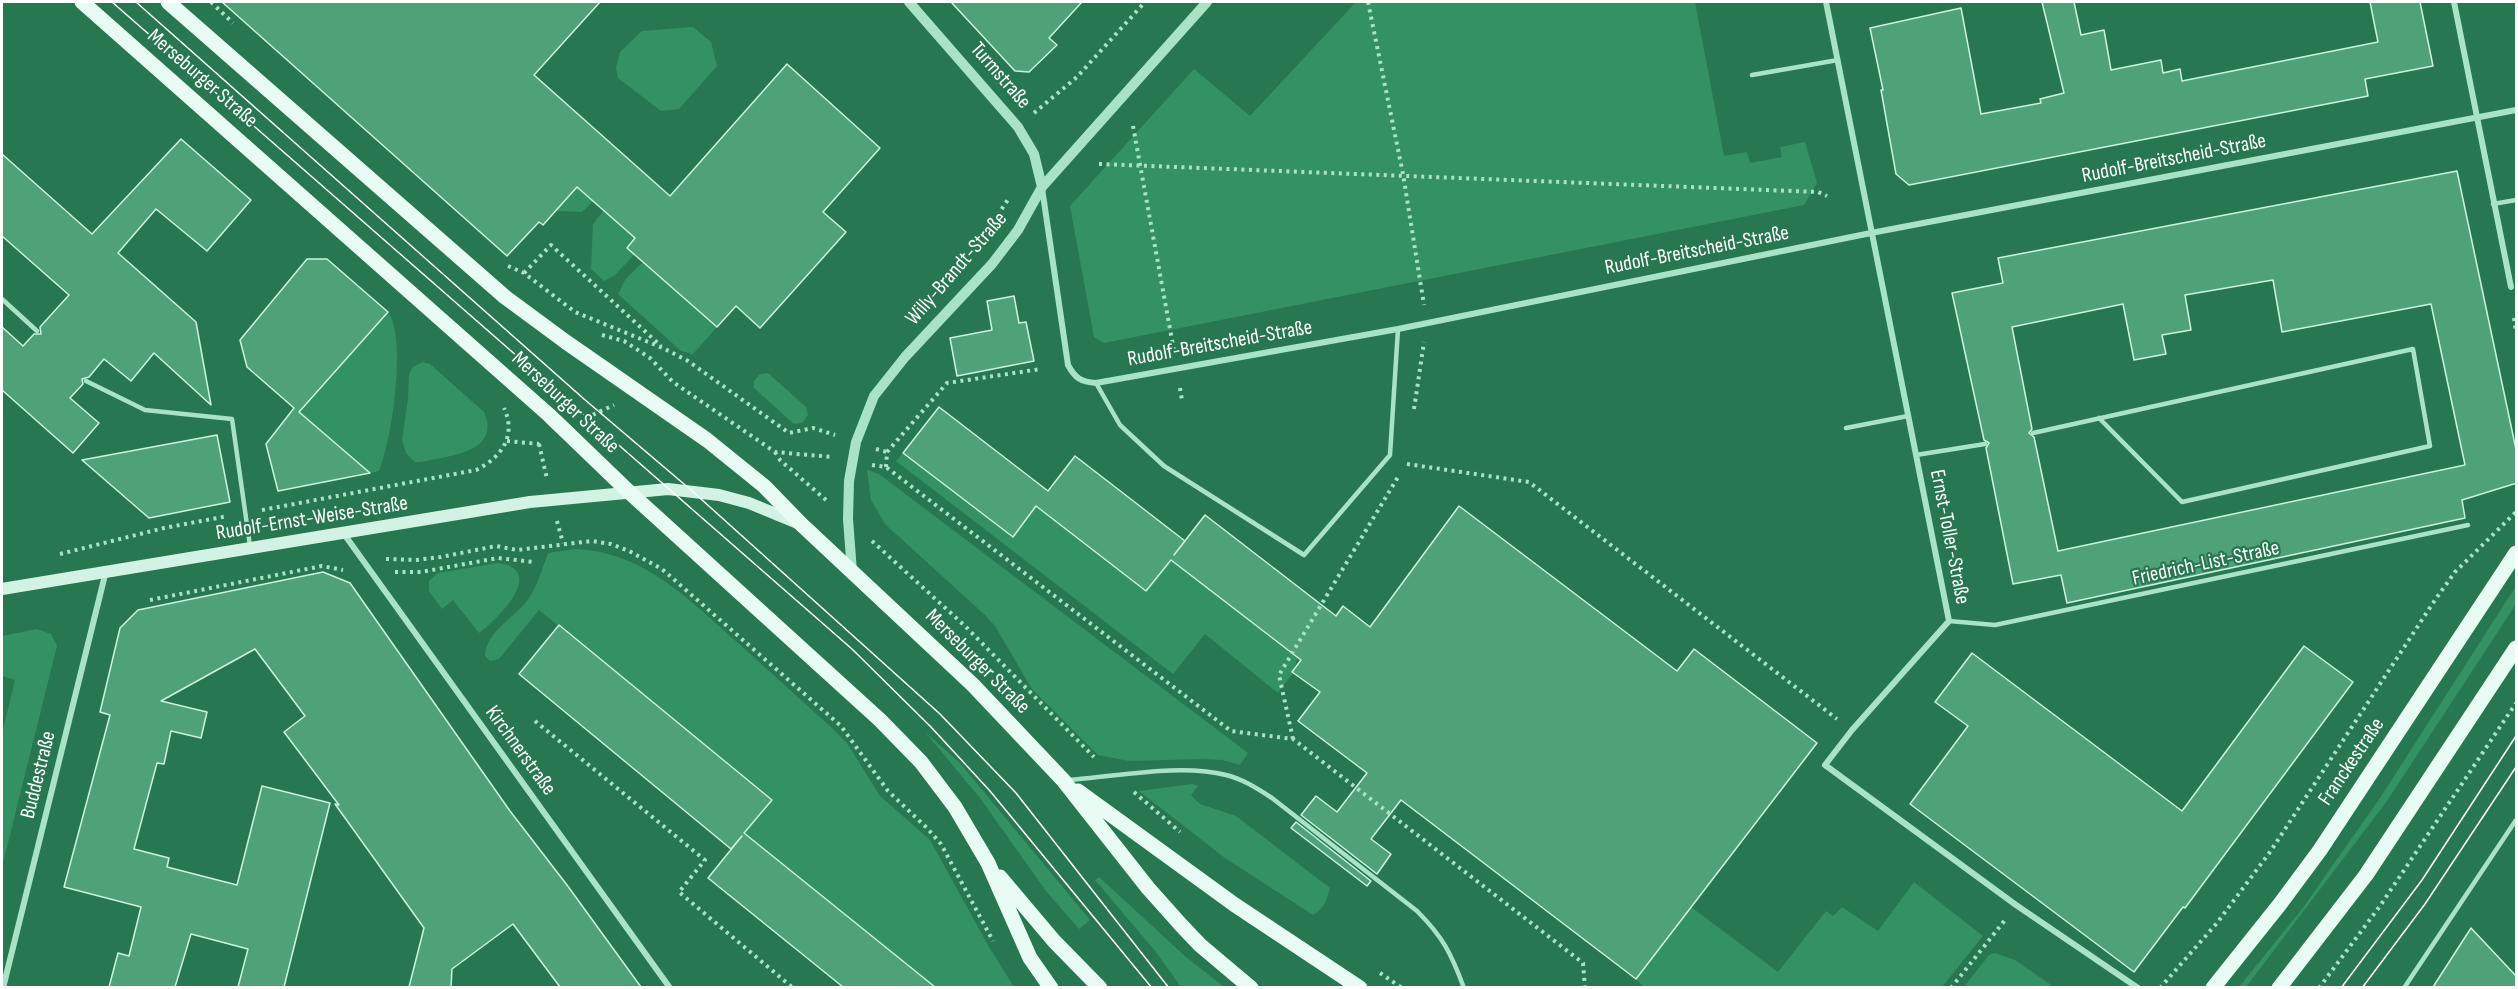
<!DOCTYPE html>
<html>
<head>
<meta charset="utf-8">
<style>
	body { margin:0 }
	#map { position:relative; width:2518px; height:989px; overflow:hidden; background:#277850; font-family:"Sofia Sans Condensed",sans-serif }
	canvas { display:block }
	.frame { position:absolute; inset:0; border:3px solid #fff; pointer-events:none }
</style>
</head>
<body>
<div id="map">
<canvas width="2518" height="989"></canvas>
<div class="frame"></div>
</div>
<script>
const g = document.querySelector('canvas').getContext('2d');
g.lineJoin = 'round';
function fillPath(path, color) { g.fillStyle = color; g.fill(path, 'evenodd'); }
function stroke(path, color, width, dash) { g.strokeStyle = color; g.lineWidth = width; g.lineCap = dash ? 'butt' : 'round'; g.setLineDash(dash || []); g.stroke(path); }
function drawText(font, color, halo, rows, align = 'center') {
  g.font = font + ' "Sofia Sans Condensed",sans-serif'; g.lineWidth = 4.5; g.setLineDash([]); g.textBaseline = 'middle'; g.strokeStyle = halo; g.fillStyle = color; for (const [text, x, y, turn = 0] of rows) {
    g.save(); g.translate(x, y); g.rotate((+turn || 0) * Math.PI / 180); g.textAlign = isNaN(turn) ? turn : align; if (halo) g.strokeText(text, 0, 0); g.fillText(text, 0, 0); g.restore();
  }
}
fillPath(new Path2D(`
	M 1356,2 L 1695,2 L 1724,156 L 1747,152 L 1750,163 L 1782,157 L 1780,147 L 1805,142 L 1817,183 L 1804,205 L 1104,343 L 1094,337 L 1070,206 L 1194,69 L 1250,116 Z
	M 693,27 L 711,42 L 717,66 L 679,109 L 661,111 L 618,78 L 616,68 L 620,52 L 642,31 Z
	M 553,166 L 593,201 L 582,212 L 556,211 L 573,192 L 548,171 Z
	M 604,210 L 635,238 L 635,254 L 615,275 L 604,281 L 591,269 L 593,224 Z
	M 643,262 L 717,327 L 693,354 L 681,351 L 618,294 L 625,280 Z
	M 388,312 C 407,337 392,441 379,471 L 370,473 L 299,412 Z
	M 423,362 L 430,364 L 484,412 C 502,453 447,456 421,462 L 415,462 L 406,453 L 402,440 L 408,399 L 409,374 L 413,367 Z
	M 768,373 L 806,407 L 808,415 L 802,423 L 794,424 L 754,388 L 754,381 L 760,374 Z
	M 903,453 L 1012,537 L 1036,506 L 1146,591 L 1171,559 L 1280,644 L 1315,600 L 1293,673 L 1278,693 L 1205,634 L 1173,674 L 896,461 Z
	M 867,470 L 879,474 L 1248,753 L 1240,765 L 1222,760 L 1203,759 L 1129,761 L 1098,755 L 1032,689 L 995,626 L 985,615 L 886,525 L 871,500 Z
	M 574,549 C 643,551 688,599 737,642 C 769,671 800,699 832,728 L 847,743 L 880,796 L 930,840 L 989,947 L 1014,987 L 935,987 L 744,833 L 772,799 L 539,610 L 499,659 L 490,661 L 485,656 C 486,629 521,615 532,593 C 539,581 543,566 548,553 Z
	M 498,563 C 548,570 497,620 479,633 L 453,600 L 442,609 L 429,591 L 429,581 L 438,573 Z
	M 2516,586 L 2516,604 L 2387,801 L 2246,987 L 2239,987 L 2302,909 L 2380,798 Z
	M 37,629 L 51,634 L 57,646 L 2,867 L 2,734 L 15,680 L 2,676 L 2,636 Z
	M 925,732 L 960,763 L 1090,920 L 1079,929 L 1046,891 L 980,798 Z
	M 1192,784 L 1198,786 L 1191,795 L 1200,804 L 1236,816 L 1330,888 C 1327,900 1324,909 1313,915 L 1225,858 L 1139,791 Z
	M 1099,877 L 1187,958 L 1224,987 L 1181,987 L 1156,952 L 1095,880 Z
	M 1914,882 L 1983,936 L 1942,987 L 1645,988 L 1636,979 L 1691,907 L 1778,972 L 1826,911 L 1833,916 L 1842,907 L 1878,931 Z
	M 1995,953 L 2015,960 L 2054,987 L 2081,987 L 1964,987 L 1989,955 Z`), '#349162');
const building = new Path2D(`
	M 222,2 L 600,2 L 534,75 L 670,196 L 787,64 L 880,148 L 823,212 L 846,232 L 760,328 L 736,306 L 717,327 L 627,248 L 635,238 L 577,187 L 543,225 L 539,222 L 507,256 Z
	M 951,2 L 1082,2 L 1049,38 L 1057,45 L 1029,72 L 1015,71 Z
	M 2042,2 L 2074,2 L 2081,35 L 2104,30 L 2111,70 L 2161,60 L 2163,73 L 2180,69 L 2182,81 L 2378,42 L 2370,2 L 2420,2 L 2433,66 L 2365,79 L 2368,96 L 1909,185 L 1896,174 L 1881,90 L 1883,90 L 1870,28 L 1961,8 L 1981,114 L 2041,103 L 2040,99 L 2064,93 Z
	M 181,139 L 251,200 L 207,251 L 156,209 L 118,253 L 196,322 L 211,405 L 154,353 L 131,381 L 104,359 L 89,377 L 82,379 L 83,384 L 70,398 L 99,423 L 73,453 L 2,390 L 2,327 L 23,346 L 34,334 L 41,334 L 40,327 L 69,295 L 2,236 L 2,154 L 92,234 Z
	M 2457,171 L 2517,454 L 2517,483 L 2462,500 L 2465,518 L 2067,603 L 2061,575 L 2013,584 L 1986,448 L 1989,443 L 1984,440 L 1952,293 L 2003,283 L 1998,258 ZM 2273,280 L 2282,332 L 2431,304 L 2465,465 L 2058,551 L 2034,437 L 2029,433 L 2032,429 L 2012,327 L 2123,304 L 2134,360 L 2166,354 L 2162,335 L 2191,330 L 2185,295 Z
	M 307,259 L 327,259 L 388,312 L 299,412 L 370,473 L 278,491 L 266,444 L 294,408 L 247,367 L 240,340 Z
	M 1014,296 L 1019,323 L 1026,322 L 1034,361 L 957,376 L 950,338 L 992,330 L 987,301 Z
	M 939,407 L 1048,491 L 1075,456 L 1185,541 L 1174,555 L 1205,515 L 1336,616 L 1343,606 L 1370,627 L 1459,506 L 1677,671 L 1694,649 L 1817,743 L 1636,979 L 1401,800 L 1371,839 L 1391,854 L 1377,874 L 1301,815 L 1316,796 L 1337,812 L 1367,773 L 1298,721 L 1320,692 L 1292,672 L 1301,660 L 1171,560 L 1146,591 L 1036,506 L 1013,537 L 903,453 Z
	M 217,435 L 230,502 L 149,518 L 82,460 Z
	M 323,572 L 350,583 L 510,811 L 567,885 L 641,987 L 560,987 L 513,924 L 452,969 L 451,987 L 409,987 L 424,928 L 335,804 L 339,805 L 284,732 L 305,716 L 255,649 L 161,701 L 207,712 L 201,738 L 171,731 L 164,764 L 157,763 L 134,849 L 169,858 L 167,867 L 237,885 L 262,786 L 330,803 L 284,987 L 238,987 L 248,949 L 191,934 L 175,987 L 109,987 L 118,953 L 129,956 L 141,907 L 64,887 L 110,715 L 100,712 L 120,628 L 138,610 Z
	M 559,625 L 772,800 L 744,833 L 935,987 L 843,987 L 708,878 L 742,836 L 731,849 L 519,674 Z
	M 2304,646 L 2353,682 L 2185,908 L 2183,907 L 2134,972 L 1910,804 L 1968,726 L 1935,702 L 1972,653 L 2182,811 Z
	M 1296,822 L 1371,881 L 1367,886 L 1291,828 Z
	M 2471,928 L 2517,977 L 2517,987 L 2433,987 Z`);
fillPath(building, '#4fa277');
stroke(building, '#cbf3de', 1.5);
stroke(new Path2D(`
	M 211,2 L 233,23
	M 1368,2 L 1403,174 L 1424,305
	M 1034,113 L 1077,77 L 1145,2
	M 1133,126 L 1174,351
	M 1099,164 L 1818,192 L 1827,196
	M 985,234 L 1009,198
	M 508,266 L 524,273 L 575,312 L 663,348 L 688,361 L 789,433 L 813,428 L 835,435
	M 524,273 L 551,245 L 661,346
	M 2514,318 L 2516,332
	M 602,335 L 624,341 L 650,358 L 673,382 L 775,452 L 832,457
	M 1180,388 L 1182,400
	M 1414,409 L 1424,342
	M 586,418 L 614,405
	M 507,441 L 539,444 L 542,442
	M 539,444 L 547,479
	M 876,449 L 887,452
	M 775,452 L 780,460 L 826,500
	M 1407,464 L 1529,482 L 1837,719
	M 872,465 L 886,467 L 1231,731 L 1293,739 L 1583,963 L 1585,988
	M 886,467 L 887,452 L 947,383 L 1041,369
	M 262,510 L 476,470 C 501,458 517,436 504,408
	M 557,521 L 563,543
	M 872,541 L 965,626 L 1094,757
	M 60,554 L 164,528 L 228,516
	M 386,559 L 416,560 L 441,557 L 496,546 L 517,550 L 592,541 L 611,544 L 629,551 L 662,569 L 841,726 L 888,791 L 927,828 L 941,844 L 993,941
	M 395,572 L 421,572 L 498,558 L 534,562
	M 150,600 L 322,566 L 343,570
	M 535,721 L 705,860 L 679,892 L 793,988
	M 1293,739 L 1279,675 L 1398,477
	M 1134,792 L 1180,832
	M 1380,973 L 1402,988
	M 1951,988 L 2005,920
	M 2160,988 L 2217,923 L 2270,852 L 2435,600 L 2455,572 L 2516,512
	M 2319,988 L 2380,906 L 2516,703`), '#a9e3c5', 4, [3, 4.5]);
stroke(new Path2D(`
	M 1752,75 L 1838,60
	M 2493,204 L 2516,200
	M 2,299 L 37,331
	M 86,381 L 145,410 L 232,419 L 250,546
	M 1096,383 L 1120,425 L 1164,466 L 1304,555 L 1390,455 L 1398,329
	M 1846,428 L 1908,416
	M 2033,433 L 2413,349 L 2430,446 L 2182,502 L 2099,418
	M 1916,455 L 1985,444
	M 1949,621 L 1995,625 L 2468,525
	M 1067,780 C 1115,777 1180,763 1226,775 C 1243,779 1258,789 1272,798 L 1417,911 C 1443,937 1451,953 1464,988
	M 2404,988 L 2516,820`), '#a9e3c5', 4.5);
stroke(new Path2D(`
	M 1826,2 L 1949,621 L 1852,730 L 1825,765 L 2016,905 L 2138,988
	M 2454,2 L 2511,287
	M 1042,188 L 1068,365 C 1075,378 1081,382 1096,383 L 1398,329 L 1871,233 L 2516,110
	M 344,534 L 670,988
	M 3,988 L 106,571`), '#a9e3c5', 6);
stroke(new Path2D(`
	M 909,2 L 1018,127 L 1034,154 L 1042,187
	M 852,572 L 848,519 L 849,481 L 856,442 L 874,396 L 905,357 L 992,264 L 1018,230 L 1042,187 L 1207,2`), '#a9e3c5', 10);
stroke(new Path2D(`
	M 2,589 L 530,502 L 668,489 L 719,495 L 749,503 L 800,524`), '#d2f3e3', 12);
stroke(new Path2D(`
	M 82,2 L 549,415 L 629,492 L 880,720 L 921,762 L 955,807 L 988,863 L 1030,958 L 1051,988
	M 168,2 L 505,297 L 566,342 L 707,440 L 764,486 L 801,524 L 973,685 L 1063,780 L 1148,888 L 1181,925 L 1200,945 L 1251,988
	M 1078,791 L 1235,905 L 1360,988
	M 1000,877 L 1054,941 L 1100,988
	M 2213,988 L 2280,904 L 2320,850 L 2516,553
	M 2279,988 L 2366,875 L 2516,648`), '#e8fcf3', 15);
stroke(new Path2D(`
	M 112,2 L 852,649 L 931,727 L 990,791 L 1152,988
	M 136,2 L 584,399 L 691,490 L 940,714 L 1016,793 L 1169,988
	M 2341,988 L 2422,880 L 2516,736
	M 2362,988 L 2425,904 L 2516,767`), '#fff', 1.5);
drawText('21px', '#fff', '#277850', [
	["Turmstraße",1000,76,49],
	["Merseburger Straße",202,79,41],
	["Rudolf-Breitscheid-Straße",2174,159,-11],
	["Rudolf-Breitscheid-Straße",1697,251,-11],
	["Willy-Brandt-Straße",957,269,-49],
	["Rudolf-Breitscheid-Straße",1220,344,-10],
	["Merseburger Straße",565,403,43],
	["Rudolf-Ernst-Weise-Straße",312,519,-9],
	["Ernst-Toller-Straße",1949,537,79],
	["Friedrich-List-Straße",2206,564,-12],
	["Merseburger Straße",977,662,45],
	["Kirchnerstraße",520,751,54],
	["Franckestraße",2352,762,-56],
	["Buddestraße",39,775,-76]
]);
</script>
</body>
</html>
